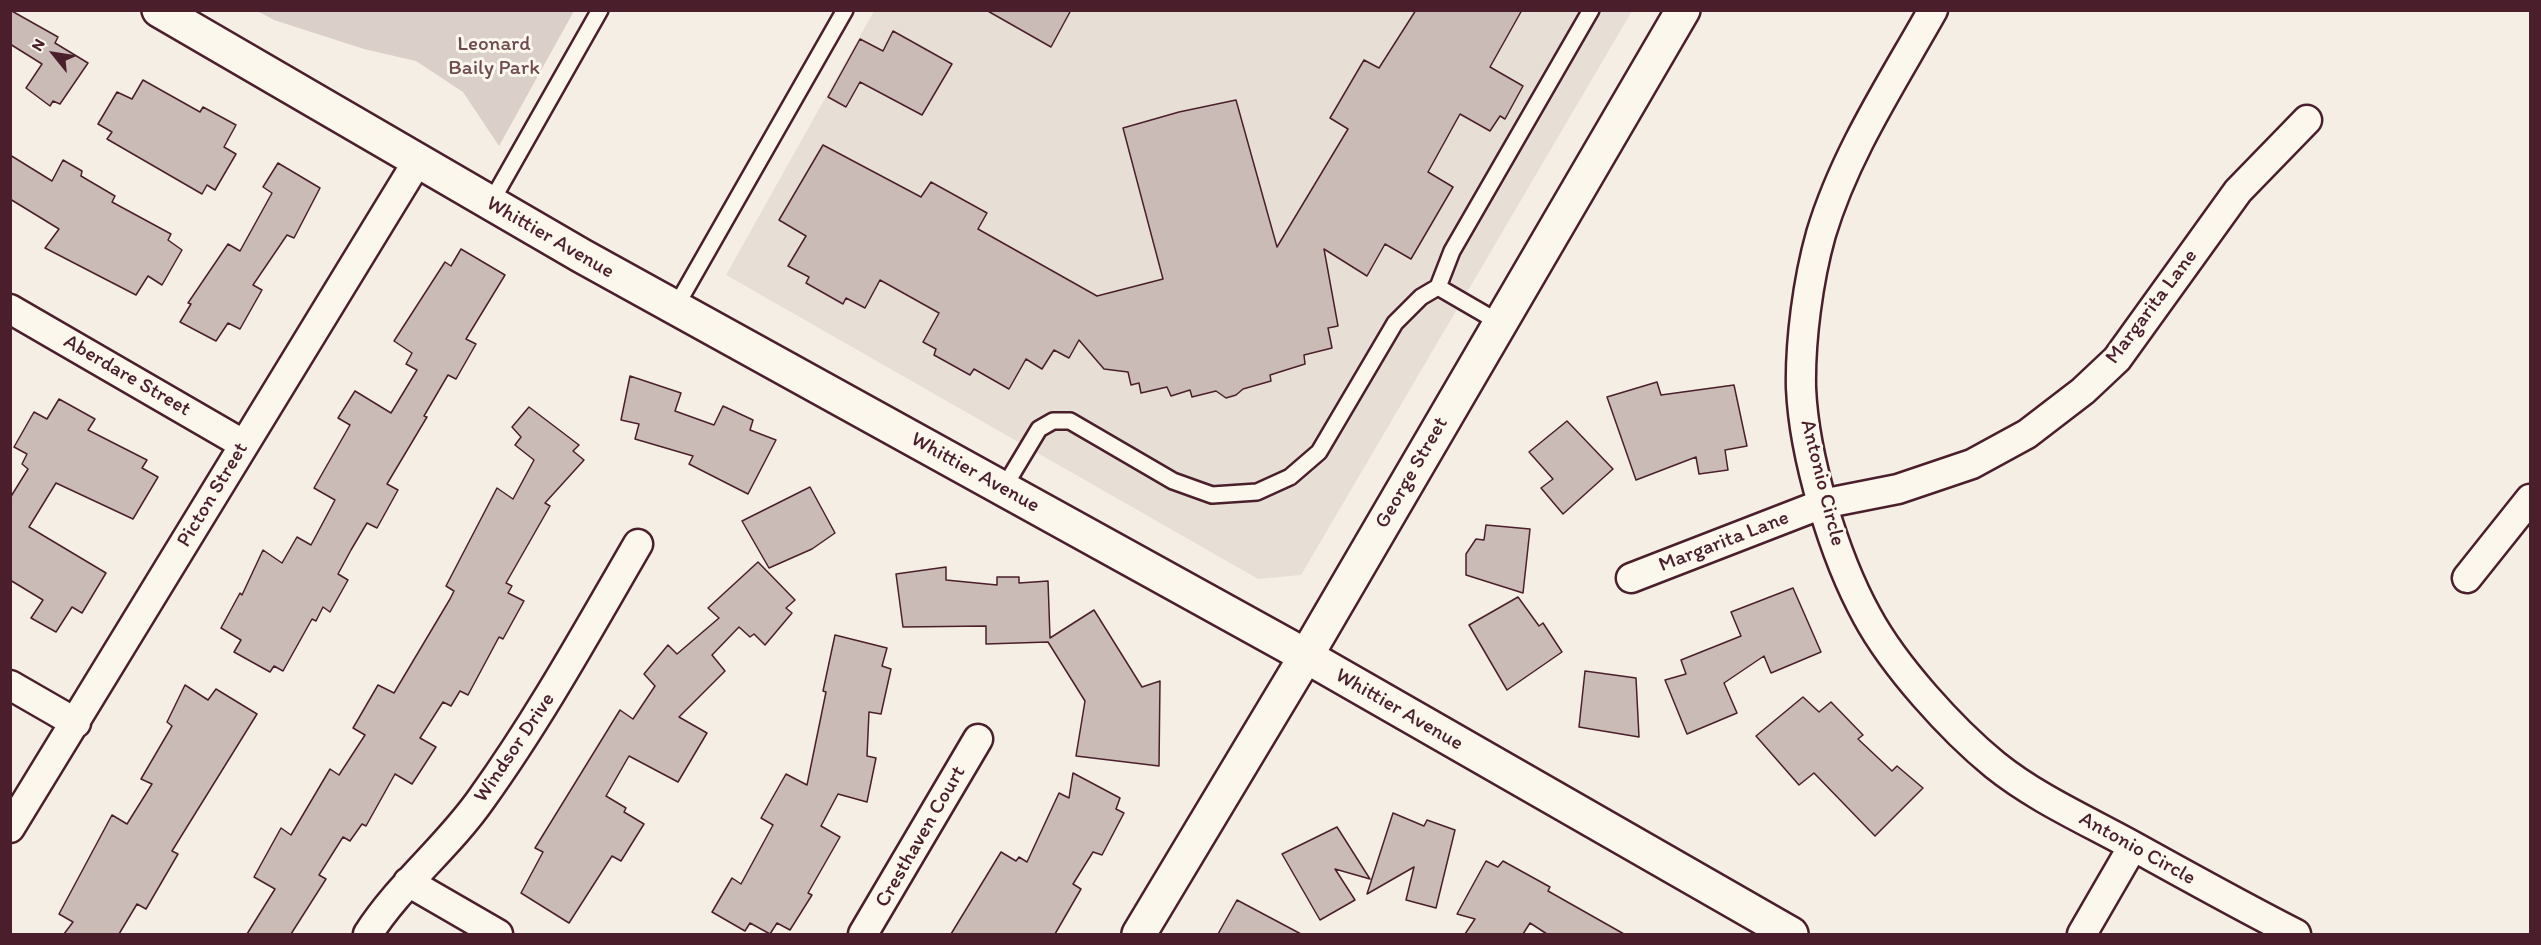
<!DOCTYPE html>
<html>
<head>
<meta charset="utf-8">
<style>
	body { margin:0 }
	#map { position:relative; width:2541px; height:945px; overflow:hidden; background:#f4eee4; font-family:Itim,sans-serif }
	canvas { display:block }
	.frame { position:absolute; inset:0; border:12px solid #4a1f2b; pointer-events:none }
	.north { position:absolute; left:24px; top:24px; width:60px; height:60px; -webkit-text-stroke:4px #fbf7ec; paint-order:stroke; rotate:300deg; font-size:16px; font-weight:700; line-height:24px; text-align:center; color:#4a1f2b }
	.north::after { content:''; display:block; margin:auto; width:21px; height:27px; background:#4a1f2b; clip-path:polygon(50% 0,100% 100%,50% 72%,0 100%) }
</style>
</head>
<body>
<div id="map">
<canvas width="2541" height="945"></canvas>
<div class="frame"></div>
<div class="north">N</div>
</div>
<script>
const g = document.querySelector('canvas').getContext('2d');
g.lineJoin = 'round';
function fillPath(path, color) { g.fillStyle = color; g.fill(path, 'evenodd'); }
function stroke(path, color, width, dash) { g.strokeStyle = color; g.lineWidth = width; g.lineCap = dash ? 'butt' : 'round'; g.setLineDash(dash || []); g.stroke(path); }
function drawText(font, color, halo, rows, align = 'center') {
  g.font = font + ' Itim,sans-serif'; g.lineWidth = 6; g.setLineDash([]); g.textBaseline = 'middle'; g.strokeStyle = halo; g.fillStyle = color; for (const [text, x, y, turn = 0] of rows) {
    g.save(); g.translate(x, y); g.rotate((+turn || 0) * Math.PI / 180); g.textAlign = isNaN(turn) ? turn : align; if (halo) g.strokeText(text, 0, 0); g.fillText(text, 0, 0); g.restore();
  }
}
fillPath(new Path2D(`
	M 874,11 L 1632,11 L 1301,575 L 1258,579 L 726,275 Z`), '#e7dfd6');
fillPath(new Path2D(`
	M 257,11 L 574,11 L 499,146 L 463,92 L 416,61 L 364,49 L 274,20 Z`), '#dbd0c9');
const building = new Path2D(`
	M 10,10 L 58,37 L 55,43 L 88,63 L 60,104 L 53,101 L 50,106 L 26,88 L 42,64 L 10,44 Z
	M 986,10 L 1071,10 L 1051,47 Z
	M 1416,10 L 1522,10 L 1490,67 L 1523,86 L 1505,119 L 1500,116 L 1490,131 L 1460,114 L 1428,172 L 1453,187 L 1411,259 L 1385,244 L 1367,276 L 1324,249 L 1338,326 L 1328,328 L 1332,348 L 1304,355 L 1305,364 L 1270,375 L 1271,381 L 1243,389 L 1236,395 L 1226,398 L 1216,391 L 1192,397 L 1190,390 L 1171,396 L 1167,387 L 1141,393 L 1139,383 L 1131,385 L 1128,372 L 1104,369 L 1079,340 L 1069,358 L 1054,350 L 1042,369 L 1026,359 L 1009,389 L 974,369 L 970,375 L 934,355 L 936,349 L 923,342 L 939,313 L 880,280 L 865,308 L 846,298 L 843,304 L 806,283 L 809,277 L 788,266 L 806,236 L 779,220 L 823,145 L 921,197 L 931,182 L 987,213 L 978,229 L 1097,296 L 1163,279 L 1123,128 L 1179,112 L 1236,100 L 1277,247 L 1348,129 L 1330,118 L 1364,60 L 1379,68 Z
	M 893,31 L 952,64 L 922,115 L 860,82 L 846,107 L 828,97 L 860,39 L 883,51 Z
	M 143,80 L 200,112 L 203,107 L 236,125 L 224,147 L 236,154 L 215,190 L 207,185 L 202,194 L 107,139 L 112,132 L 98,124 L 117,92 L 132,99 Z
	M 10,155 L 52,181 L 63,160 L 82,171 L 81,176 L 115,196 L 112,202 L 171,234 L 168,240 L 182,250 L 162,285 L 148,276 L 136,295 L 45,248 L 59,229 L 10,199 Z
	M 278,163 L 320,188 L 294,238 L 287,235 L 253,285 L 262,290 L 240,329 L 228,323 L 216,341 L 180,322 L 191,304 L 188,303 L 228,244 L 240,251 L 272,193 L 263,187 Z
	M 461,249 L 505,275 L 466,339 L 476,344 L 456,379 L 448,375 L 424,416 L 427,417 L 387,484 L 398,490 L 377,528 L 367,523 L 351,550 L 338,574 L 348,580 L 330,612 L 323,607 L 316,621 L 312,619 L 283,671 L 274,666 L 270,672 L 234,652 L 241,640 L 221,628 L 240,593 L 242,595 L 263,550 L 282,563 L 297,537 L 311,545 L 335,500 L 314,488 L 350,425 L 338,418 L 355,391 L 391,413 L 417,370 L 406,364 L 412,353 L 394,341 L 445,262 L 451,266 Z
	M 630,376 L 681,393 L 675,411 L 714,425 L 723,406 L 753,420 L 750,430 L 776,440 L 748,494 L 689,464 L 693,456 L 635,439 L 639,424 L 621,420 Z
	M 1657,382 L 1661,395 L 1734,385 L 1747,446 L 1725,450 L 1728,470 L 1699,474 L 1696,457 L 1636,480 L 1607,397 Z
	M 59,399 L 95,419 L 88,430 L 147,460 L 142,468 L 158,477 L 133,519 L 56,483 L 29,527 L 106,573 L 82,613 L 72,607 L 56,632 L 31,618 L 43,600 L 10,580 L 10,498 L 28,469 L 22,464 L 27,454 L 14,447 L 34,412 L 47,419 Z
	M 529,407 L 579,445 L 573,451 L 584,460 L 545,503 L 550,506 L 506,583 L 512,586 L 508,593 L 524,601 L 503,639 L 499,637 L 468,695 L 460,691 L 451,706 L 443,702 L 420,738 L 436,747 L 412,784 L 395,774 L 366,826 L 362,824 L 350,841 L 343,837 L 319,875 L 326,879 L 291,934 L 247,934 L 275,889 L 254,877 L 281,828 L 291,835 L 330,769 L 339,775 L 365,735 L 353,728 L 378,685 L 394,693 L 450,599 L 454,591 L 446,586 L 497,488 L 513,499 L 534,460 L 515,445 L 521,437 L 512,427 Z
	M 1567,421 L 1613,469 L 1563,514 L 1541,488 L 1553,479 L 1529,452 Z
	M 810,487 L 835,533 L 812,549 L 769,568 L 742,521 Z
	M 1486,525 L 1530,529 L 1523,593 L 1466,575 L 1466,554 L 1476,539 L 1484,540 Z
	M 758,562 L 795,600 L 786,608 L 792,613 L 765,645 L 754,634 L 750,637 L 739,627 L 712,655 L 725,671 L 679,717 L 707,733 L 678,782 L 629,756 L 606,796 L 626,808 L 624,812 L 644,824 L 621,861 L 612,856 L 569,923 L 521,893 L 543,852 L 535,848 L 620,710 L 633,719 L 655,686 L 644,674 L 668,645 L 677,654 L 719,618 L 708,608 Z
	M 946,567 L 946,580 L 997,585 L 997,577 L 1019,577 L 1019,583 L 1048,581 L 1050,638 L 1094,610 L 1142,687 L 1160,681 L 1159,766 L 1076,756 L 1085,701 L 1048,642 L 986,644 L 986,626 L 903,627 L 896,574 Z
	M 1793,588 L 1821,652 L 1771,673 L 1764,656 L 1724,683 L 1737,713 L 1687,734 L 1665,680 L 1686,674 L 1681,660 L 1741,636 L 1731,612 Z
	M 1518,597 L 1539,626 L 1543,623 L 1562,652 L 1507,690 L 1469,625 Z
	M 835,635 L 887,648 L 882,666 L 891,669 L 881,714 L 869,712 L 867,756 L 876,758 L 867,802 L 838,794 L 821,826 L 840,837 L 808,893 L 812,895 L 790,930 L 777,923 L 770,934 L 750,923 L 745,931 L 712,912 L 732,878 L 741,884 L 773,825 L 761,818 L 786,774 L 807,785 L 826,692 L 823,691 Z
	M 1585,671 L 1636,678 L 1639,737 L 1579,727 Z
	M 185,685 L 208,700 L 216,689 L 257,714 L 172,851 L 178,854 L 146,909 L 137,904 L 119,934 L 64,934 L 73,922 L 59,914 L 112,815 L 127,824 L 152,784 L 141,779 L 172,726 L 167,722 Z
	M 1803,697 L 1819,712 L 1831,702 L 1863,735 L 1858,739 L 1892,771 L 1897,766 L 1923,788 L 1875,836 L 1814,773 L 1799,785 L 1756,736 Z
	M 1073,773 L 1120,798 L 1116,809 L 1124,813 L 1102,855 L 1093,852 L 1073,884 L 1081,889 L 1055,934 L 951,934 L 1001,852 L 1016,861 L 1019,857 L 1027,862 L 1059,793 L 1069,798 Z
	M 1393,813 L 1424,826 L 1427,820 L 1455,830 L 1436,908 L 1406,900 L 1414,867 L 1367,894 Z
	M 1337,827 L 1370,879 L 1335,869 L 1355,900 L 1320,920 L 1282,854 Z
	M 1486,861 L 1498,867 L 1503,861 L 1550,887 L 1548,891 L 1624,934 L 1547,934 L 1530,923 L 1523,934 L 1465,934 L 1475,919 L 1457,914 Z
	M 1237,900 L 1301,934 L 1218,934 Z`);
fillPath(building, '#cabbb6');
stroke(building, '#4a1f2b', 1.5);
const lane = new Path2D(`
	M 490,204 L 600,10
	M 1438,287 L 1500,323
	M 675,308 L 845,10
	M 1003,489 L 1039,429 L 1053,421 L 1070,421 L 1173,481 L 1212,495 L 1257,492 L 1290,477 L 1319,452 L 1395,323 L 1421,297 L 1438,287 L 1452,251 L 1591,10`);
const street = new Path2D(`
	M 1933,10 C 1892,83 1845,154 1821,234 C 1808,280 1800,341 1801,388 C 1804,457 1834,556 1867,616 C 1894,666 1951,729 1995,765 C 2036,798 2086,820 2133,846 C 2187,876 2241,906 2296,934
	M 10,309 L 243,444
	M 1631,578 L 1822,504 L 1898,489 L 1972,464 L 2027,434 L 2083,391 L 2117,359 L 2238,191 L 2307,120
	M 2467,578 L 2530,499
	M 10,685 L 76,723
	M 10,828 L 417,162
	M 408,882 L 498,934
	M 368,934 C 400,884 448,847 482,798 C 540,717 588,630 638,544
	M 863,934 L 978,739
	M 2082,934 L 2133,846`);
const secondary = new Path2D(`
	M 159,10 L 582,256 L 1306,656 L 1791,934
	M 1139,934 L 1306,656 L 1683,10`);
stroke(lane, '#4a1f2b', 20);
stroke(street, '#4a1f2b', 33);
stroke(secondary, '#4a1f2b', 38);
stroke(lane, '#fbf7ec', 15);
stroke(street, '#fbf7ec', 28);
stroke(secondary, '#fbf7ec', 33);
drawText('21px', '#6e4b52', '#fbf7ec', [
	["Leonard",494,45],
	["Baily Park",494,69]
]);
drawText('21px', '#4a1f2b', '#fbf7ec', [
	["Whittier Avenue",550,238,30],
	["Margarita Lane",2152,307,-53],
	["Aberdare Street",127,376,30],
	["Whittier Avenue",975,473,29],
	["George Street",1412,473,-60],
	["Antonio Circle",1822,483,76],
	["Picton Street",213,495,-59],
	["Margarita Lane",1724,542,-21],
	["Whittier Avenue",1399,710,30],
	["Windsor Drive",515,748,-56],
	["Cresthaven Court",921,837,-60],
	["Antonio Circle",2137,849,29]
]);
</script>
</body>
</html>
